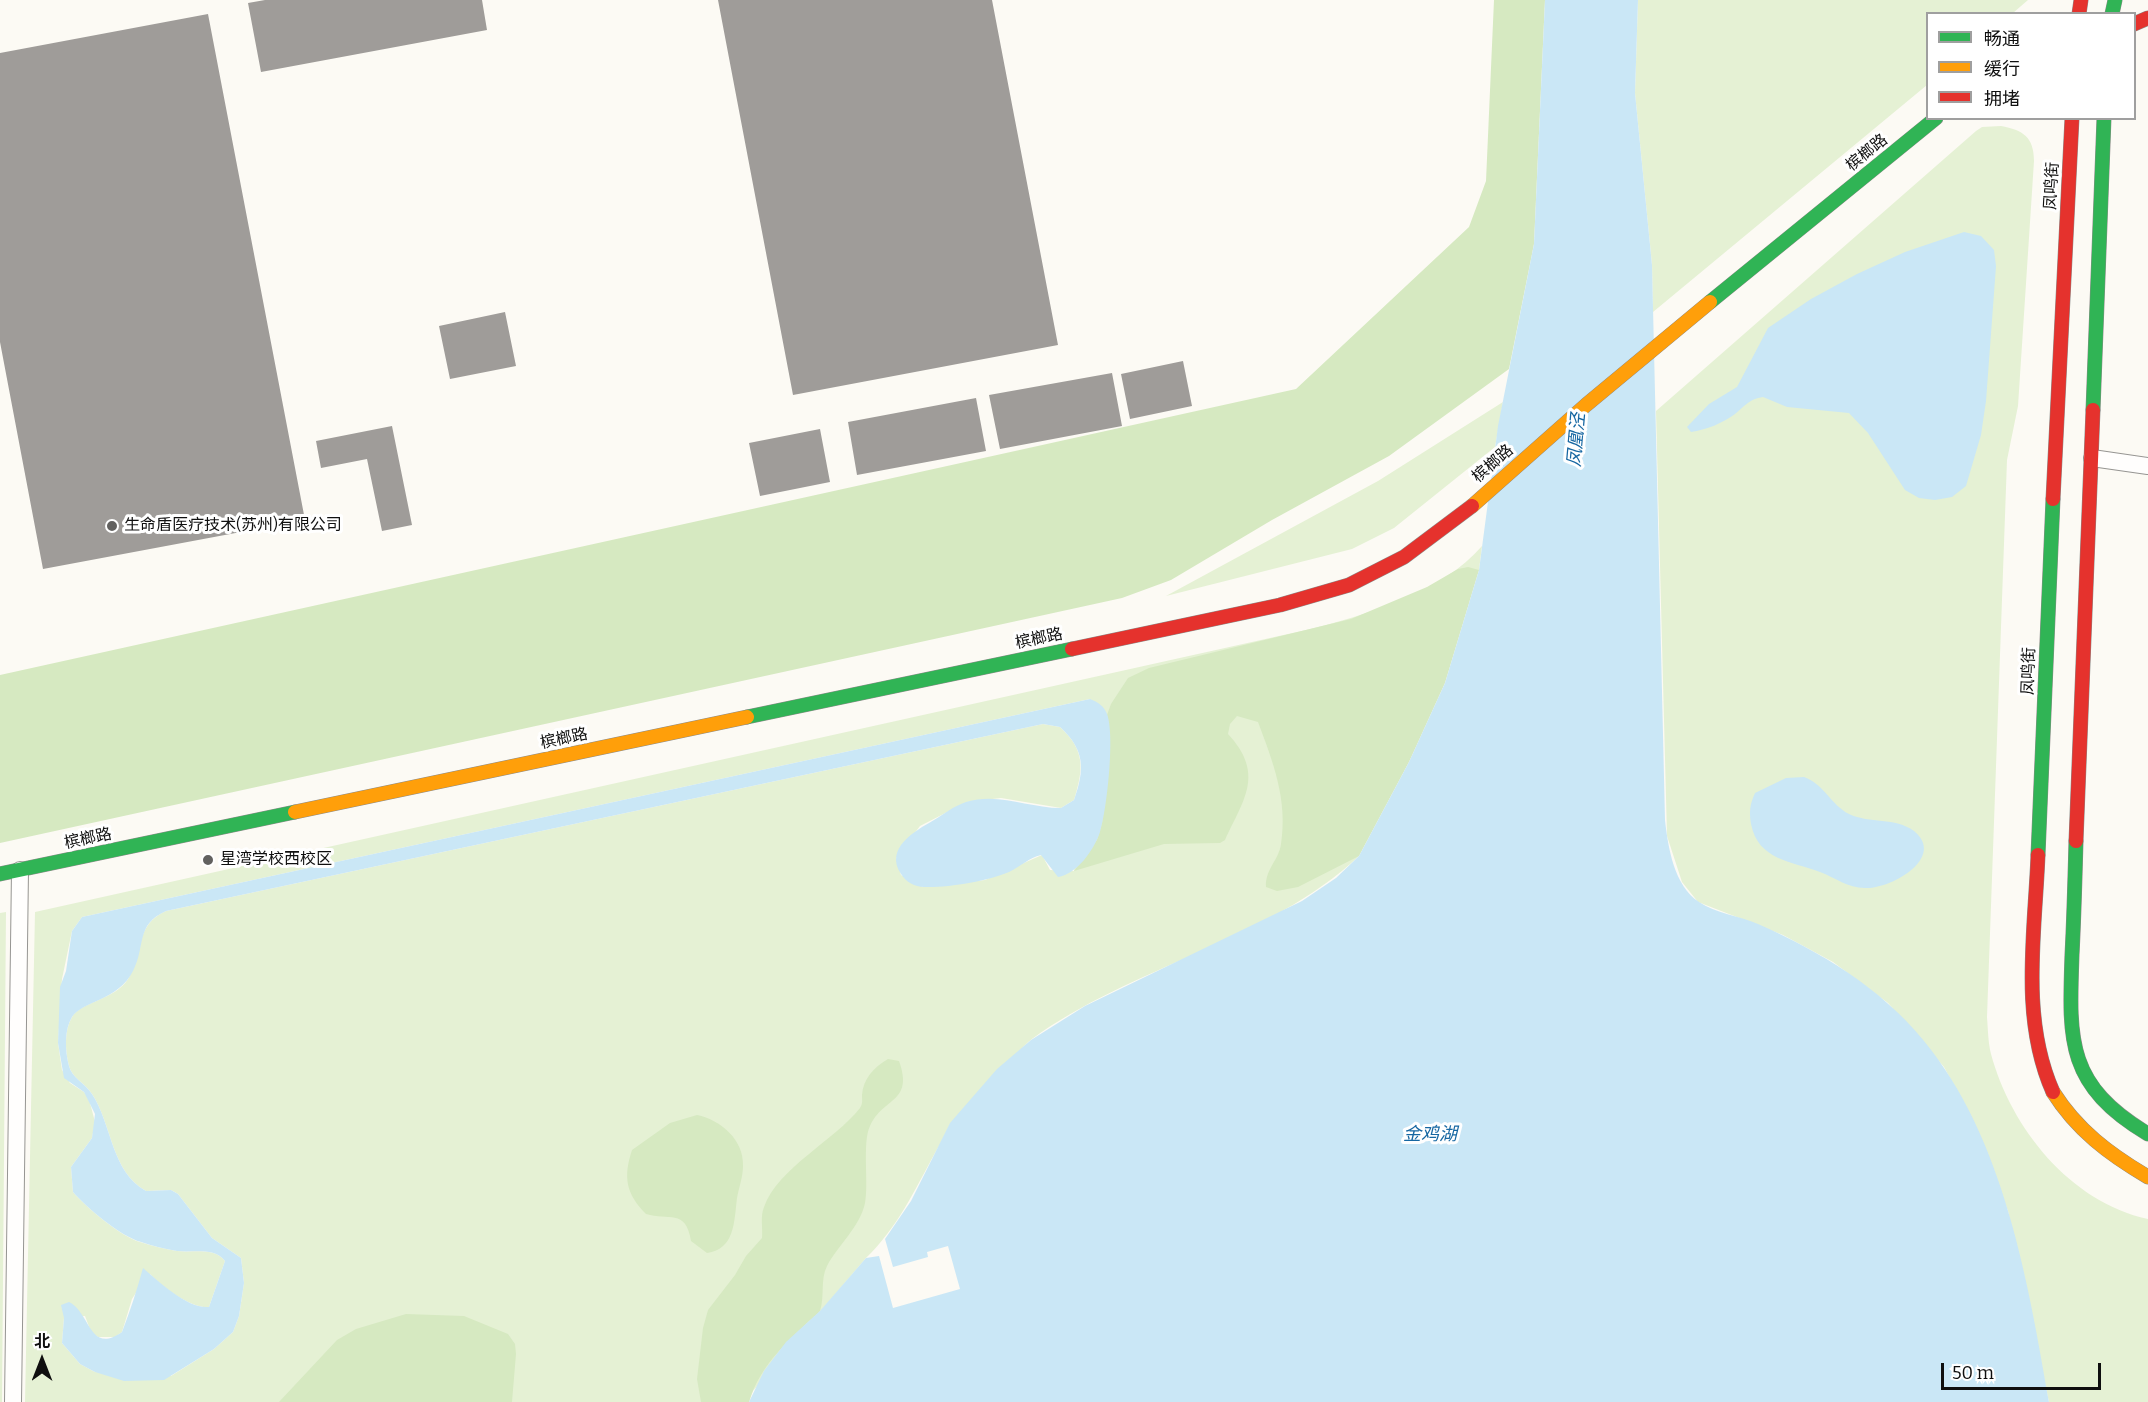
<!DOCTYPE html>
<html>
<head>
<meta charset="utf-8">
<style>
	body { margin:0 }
	#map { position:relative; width:2148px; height:1402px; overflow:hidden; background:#fcfaf4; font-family:Bitter,"Noto Sans SC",serif }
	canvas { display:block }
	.legend { position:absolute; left:1926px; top:12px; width:210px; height:108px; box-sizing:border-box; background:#fff; border:2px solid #9f9f9f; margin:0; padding:8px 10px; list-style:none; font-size:18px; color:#0f0f0f }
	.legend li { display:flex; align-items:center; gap:12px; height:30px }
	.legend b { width:30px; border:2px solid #9f9f9f }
	.north { position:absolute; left:12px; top:1330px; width:60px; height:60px; -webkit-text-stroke:4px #fff; paint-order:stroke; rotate:0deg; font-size:16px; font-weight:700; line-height:24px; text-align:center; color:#0f0f0f }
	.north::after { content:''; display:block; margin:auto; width:21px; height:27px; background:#0f0f0f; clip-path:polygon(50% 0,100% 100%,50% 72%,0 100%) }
	.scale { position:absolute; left:1941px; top:1363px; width:160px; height:27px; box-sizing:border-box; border:3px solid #0f0f0f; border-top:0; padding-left:8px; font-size:18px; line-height:21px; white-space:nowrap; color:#0f0f0f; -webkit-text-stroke:4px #fff; paint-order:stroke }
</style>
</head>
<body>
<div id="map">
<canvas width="2148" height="1402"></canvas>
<ul class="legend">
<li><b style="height:8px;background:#30b455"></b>畅通</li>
<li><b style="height:8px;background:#ff9f0a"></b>缓行</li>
<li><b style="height:8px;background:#e5322d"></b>拥堵</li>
</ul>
<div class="north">北</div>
<div class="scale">50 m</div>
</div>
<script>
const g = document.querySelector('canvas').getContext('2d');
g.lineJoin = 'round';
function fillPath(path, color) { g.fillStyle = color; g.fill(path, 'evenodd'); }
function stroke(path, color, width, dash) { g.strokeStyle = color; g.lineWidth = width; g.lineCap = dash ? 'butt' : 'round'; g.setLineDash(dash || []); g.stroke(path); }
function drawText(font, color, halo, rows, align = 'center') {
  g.font = font + ' Bitter,"Noto Sans SC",serif'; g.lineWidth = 6; g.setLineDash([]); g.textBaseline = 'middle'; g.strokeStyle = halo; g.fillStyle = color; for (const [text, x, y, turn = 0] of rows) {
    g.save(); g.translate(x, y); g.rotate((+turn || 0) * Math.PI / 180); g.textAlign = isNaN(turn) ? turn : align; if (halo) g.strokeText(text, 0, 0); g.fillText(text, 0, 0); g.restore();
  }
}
fillPath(new Path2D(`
	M 1638,0 L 2028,0 L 2013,13 L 1928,14 L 1927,85 L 1653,312 L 1652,265 L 1635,93 Z
	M 2001,126 C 2023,130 2034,137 2034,161 L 2018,406 L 2007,460 L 1987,1017 C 1988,1029 1988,1042 1991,1054 C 2011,1128 2070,1202 2148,1219 L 2148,1402 L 2049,1402 L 2008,1211 L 1974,1123 L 1944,1067 L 1888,1003 L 1833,962 L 1783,935 L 1698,902 L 1682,882 L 1667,836 L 1656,411 L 1976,131 L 1982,127 Z
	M 1503,402 L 1495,447 L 1394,528 L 1352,549 L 1166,596 L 1378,481 Z
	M 1482,546 L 1479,570 L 1359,856 C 1267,942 1132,966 1032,1039 C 1019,1049 1008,1067 997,1080 C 979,1101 948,1130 935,1153 C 914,1191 898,1227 866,1258 L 753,1391 L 749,1402 L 25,1402 L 35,912 L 1306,630 C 1364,616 1443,592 1482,546 ZM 1090,699 L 1074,871 L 1050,870 L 1042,855 L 985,880 L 923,887 L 901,875 L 896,858 L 920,826 L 967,802 L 1001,798 L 1061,808 L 1074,800 C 1084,768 1085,750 1060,727 L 1043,724 L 166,911 C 134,925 144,953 128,979 C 115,1000 80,1002 72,1017 C 64,1030 65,1051 69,1066 C 72,1078 85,1083 92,1094 C 112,1124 111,1172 146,1191 L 171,1190 L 178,1194 L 212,1238 L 241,1258 L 244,1283 L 239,1316 L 233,1332 L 214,1349 L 171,1376 L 95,1372 L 80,1364 L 62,1343 L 64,1318 L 85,1316 L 91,1332 L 98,1337 L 115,1337 L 122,1332 L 132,1299 L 141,1285 L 141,1276 L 150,1274 C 162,1287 192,1309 209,1307 L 225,1261 C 214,1247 194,1253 177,1251 C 165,1249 152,1246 140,1242 C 120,1236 87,1208 73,1192 L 71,1167 L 92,1138 L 95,1122 L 89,1099 L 84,1092 L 70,1083 L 62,1070 L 58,1043 L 62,979 L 72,931 L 82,917 Z
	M 6,912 L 2,1402 L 0,1402 L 0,913 Z`), '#e5f1d4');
fillPath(new Path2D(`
	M 1494,0 L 1545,0 L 1534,244 L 1509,369 L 1389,456 L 1272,520 L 1171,580 L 1122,598 L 0,843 L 0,675 L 1296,389 L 1469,227 L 1486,181 Z
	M 1468,567 L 1479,570 L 1445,683 L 1409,762 L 1359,856 L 1298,887 L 1277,891 L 1266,887 C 1265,869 1279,860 1281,844 C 1288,800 1273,762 1258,722 L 1237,716 L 1230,724 L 1228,734 C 1265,774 1244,799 1225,840 L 1220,843 L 1164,844 L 1074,871 L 1097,840 L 1102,823 L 1109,766 L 1107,715 L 1111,704 L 1128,678 L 1149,668 L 1351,619 L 1427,587 L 1458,569 Z
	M 888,1059 L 899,1061 C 914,1103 883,1097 870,1126 C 862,1142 869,1185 865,1203 C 860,1227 838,1245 827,1266 C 820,1280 825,1296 820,1311 C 792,1337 760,1364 749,1402 L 701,1402 L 697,1379 L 703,1328 L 708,1310 L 735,1275 L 746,1256 L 762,1238 C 763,1227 760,1217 764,1207 C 778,1168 835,1140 860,1108 C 863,1103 862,1101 862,1095 C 863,1079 874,1067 888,1059 Z
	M 697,1115 C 721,1120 744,1140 743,1166 C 743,1177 739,1187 737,1198 C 734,1222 735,1249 707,1253 L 691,1241 C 686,1208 668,1221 646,1214 C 626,1194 623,1177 632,1150 L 670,1123 Z
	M 406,1314 L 464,1316 L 508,1334 L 515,1344 L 516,1354 L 512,1402 L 279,1402 L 337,1340 L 356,1329 Z`), '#d6e9c1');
fillPath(new Path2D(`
	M 1545,0 L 1638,0 L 1635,93 L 1652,265 L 1665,820 C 1668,847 1674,886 1699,902 C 1715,913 1740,916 1758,924 C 1821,952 1880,987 1924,1041 C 2004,1138 2028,1281 2049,1402 L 749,1402 L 764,1371 L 786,1342 L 820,1311 L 866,1258 L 879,1256 L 893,1308 L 960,1289 L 948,1246 L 927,1252 L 928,1257 L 893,1267 L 885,1239 L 911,1201 L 950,1123 L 997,1069 L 1031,1040 L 1085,1006 L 1302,901 L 1336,878 L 1359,856 L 1409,762 L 1445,683 L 1479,570 L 1498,426 L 1534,244 Z
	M 1964,232 L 1981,236 L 1994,250 L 1996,266 L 1986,401 L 1981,435 L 1966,486 L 1952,497 L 1935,500 L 1919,498 L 1905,490 L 1868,433 L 1849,413 L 1787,407 L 1763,397 C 1749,399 1746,405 1735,414 C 1723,423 1706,430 1691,432 L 1687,427 L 1709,404 L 1737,387 L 1768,328 L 1811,299 L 1857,274 L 1905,252 Z
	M 1090,699 C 1098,702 1104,706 1107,714 C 1115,735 1107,810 1100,832 C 1094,850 1077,874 1058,877 L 1041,855 C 1029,858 1021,866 1009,872 C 988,881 947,888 924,887 C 915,887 906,882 901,874 C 884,848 915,831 934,820 C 944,814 954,806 966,802 C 999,792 1028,808 1061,808 L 1074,800 C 1085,769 1085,750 1060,727 L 1043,724 L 166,911 C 135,925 146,946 133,971 C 118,1001 82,1001 72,1017 C 64,1030 65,1051 69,1066 C 72,1078 85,1083 92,1094 C 112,1124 111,1172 146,1191 L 171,1190 L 178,1194 L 212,1238 L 241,1258 L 244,1283 L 239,1316 L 233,1332 L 214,1349 L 164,1380 L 124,1381 L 95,1372 L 80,1364 L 62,1343 L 64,1318 L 61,1305 L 69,1302 C 91,1313 89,1355 122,1332 C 130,1311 137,1290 143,1268 C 159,1282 188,1309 209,1307 L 225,1261 C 214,1247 194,1253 177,1251 C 165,1249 152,1246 141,1242 C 120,1236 87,1208 73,1192 L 71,1167 L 92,1138 L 95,1114 L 84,1092 L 64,1078 L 58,1043 L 60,987 L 66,971 L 72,931 L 82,917 Z
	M 1804,777 C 1824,784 1831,805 1849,814 C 1870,824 1895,817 1914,831 C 1946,857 1893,888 1867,888 C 1849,889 1836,878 1820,872 C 1791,861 1758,860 1751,824 C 1749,811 1750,804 1755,793 L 1786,778 Z`), '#cae7f6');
fillPath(new Path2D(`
	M 265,0 L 482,0 L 487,30 L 261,72 L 248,3 Z
	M 718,0 L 992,0 L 1058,345 L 793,395 Z
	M 208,14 L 305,520 L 43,569 L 0,342 L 0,53 Z
	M 505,312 L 516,366 L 450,379 L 439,326 Z
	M 1183,361 L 1192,406 L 1130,419 L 1121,374 Z
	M 1112,373 L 1122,426 L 1000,449 L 989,395 Z
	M 976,398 L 986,451 L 857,475 L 848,422 Z
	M 392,426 L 412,525 L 382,531 L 367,459 L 321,468 L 316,441 Z
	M 820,429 L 830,482 L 760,496 L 749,443 Z`), '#9f9c99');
const street = new Path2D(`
	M 2092,458 L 2148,466
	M 13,1402 L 20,870`);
const fast = new Path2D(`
	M 2112,14 L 2115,0
	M 1710,302 L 1936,118
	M 2093,410 L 2104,118
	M 747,717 L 1072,649
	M 2076,841 C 2075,879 2074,917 2072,955 C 2069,1040 2066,1085 2148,1134
	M 2038,855 L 2053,499
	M 0,874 L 295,812`);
const slow = new Path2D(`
	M 1472,506 L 1586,405 L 1710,302
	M 295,812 L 747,717
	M 2053,1092 C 2077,1130 2109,1154 2148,1177`);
const jam = new Path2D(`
	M 2079,14 L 2081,0
	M 2134,24 L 2148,18
	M 2053,499 L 2072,118
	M 1072,649 L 1280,605 L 1349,585 L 1404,557 L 1472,506
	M 2076,841 L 2093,410
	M 2038,855 C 2035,933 2020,1018 2053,1092`);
stroke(street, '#969592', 18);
stroke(fast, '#8c8b89', 15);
stroke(slow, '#8c8b89', 15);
stroke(jam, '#8c8b89', 15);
stroke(street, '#fffefd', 16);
stroke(fast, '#30b455', 14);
stroke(slow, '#ff9f0a', 14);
stroke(jam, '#e5322d', 14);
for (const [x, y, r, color] of [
	[112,526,6,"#62615f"],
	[208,860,6,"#62615f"]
]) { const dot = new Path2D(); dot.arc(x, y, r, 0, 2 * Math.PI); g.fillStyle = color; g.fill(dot); stroke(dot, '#fff', 2); }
drawText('16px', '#0f0f0f', '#fff', [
	["槟榔路",1867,153,-39],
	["凤鸣街",2052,186,-87],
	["槟榔路",1493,464,-41],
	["槟榔路",1039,639,-12],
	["凤鸣街",2029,671,-88],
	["槟榔路",564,739,-12],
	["槟榔路",88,839,-12]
]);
drawText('16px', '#0f0f0f', '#fff', [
	["生命盾医疗技术(苏州)有限公司",124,526],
	["星湾学校西校区",220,860]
], 'left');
drawText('italic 18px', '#1667a2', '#fff', [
	["凤凰泾",1577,440,-85],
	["金鸡湖",1430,1135]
]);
</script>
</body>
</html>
